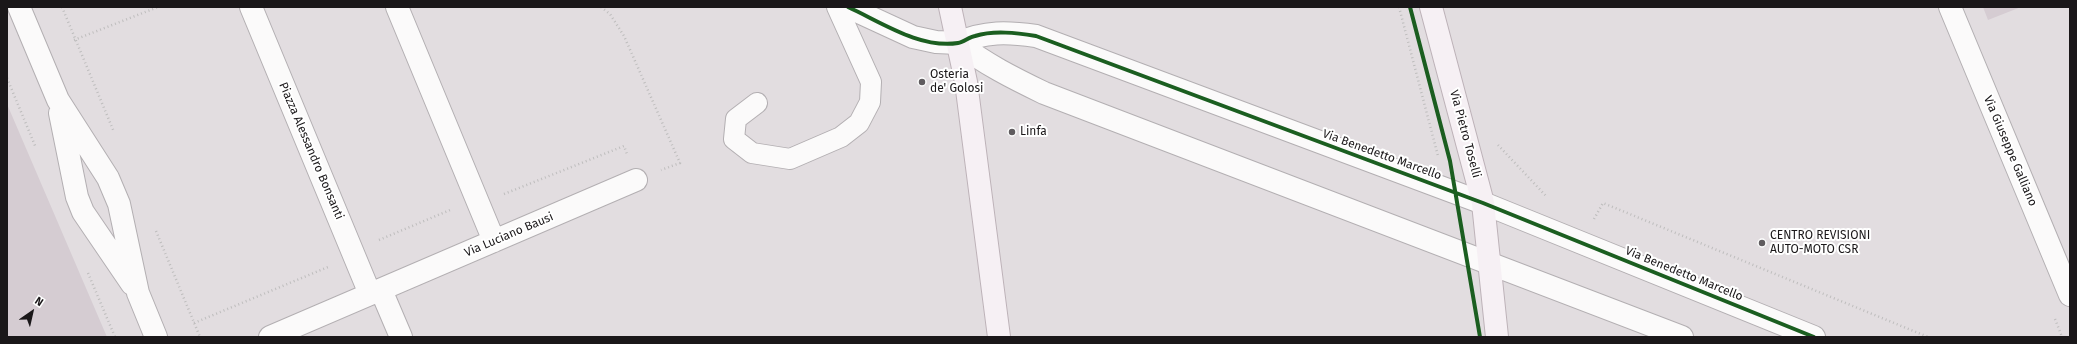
<!DOCTYPE html>
<html>
<head>
<meta charset="utf-8">
<style>
	body { margin:0 }
	#map { position:relative; width:2077px; height:344px; overflow:hidden; background:#e2dde0; font-family:"Fira Sans",sans-serif }
	canvas { display:block }
	.frame { position:absolute; inset:0; border:8px solid #1a1719; pointer-events:none }
	.north { position:absolute; left:12px; top:292px; width:40px; height:40px; -webkit-text-stroke:3px #fff; paint-order:stroke; rotate:34deg; font-size:11px; font-weight:700; line-height:16px; text-align:center; color:#1a1719 }
	.north::after { content:''; display:block; margin:auto; width:14px; height:18px; background:#1a1719; clip-path:polygon(50% 0,100% 100%,50% 72%,0 100%) }
</style>
</head>
<body>
<div id="map">
<canvas width="2077" height="344"></canvas>
<div class="frame"></div>
<div class="north">N</div>
</div>
<script>
const g = document.querySelector('canvas').getContext('2d');
g.lineJoin = 'round';
function fillPath(path, color) { g.fillStyle = color; g.fill(path, 'evenodd'); }
function stroke(path, color, width, dash) { g.strokeStyle = color; g.lineWidth = width; g.lineCap = dash ? 'butt' : 'round'; g.setLineDash(dash || []); g.stroke(path); }
function drawText(font, color, halo, rows, align = 'center') {
  g.font = font + ' "Fira Sans",sans-serif'; g.lineWidth = 4; g.setLineDash([]); g.textBaseline = 'middle'; g.strokeStyle = halo; g.fillStyle = color; for (const [text, x, y, turn = 0] of rows) {
    g.save(); g.translate(x, y); g.rotate((+turn || 0) * Math.PI / 180); g.textAlign = isNaN(turn) ? turn : align; if (halo) g.strokeText(text, 0, 0); g.fillText(text, 0, 0); g.restore();
  }
}
fillPath(new Path2D(`
	M 1983,7 L 2021,7 L 1988,20 Z
	M 7,104 L 107,337 L 7,337 Z`), '#d5ccd2');
const lane = new Path2D(`
	M 757,103 L 736,119 L 734,139 L 752,153 L 790,159 L 841,137 L 859,123 L 870,102 L 871,82 L 837,7`);
const street = new Path2D(`
	M 19,7 L 58,100 L 108,178 L 119,204 L 138,293 L 156,337
	M 251,7 L 370,294
	M 397,7 L 494,241
	M 848,7 L 913,37 L 936,42 L 958,43
	M 1950,7 L 2070,295
	M 60,113 L 77,197 L 83,212 L 132,284
	M 381,290 L 401,337
	M 270,337 L 636,180`);
const secondary = new Path2D(`
	M 1682,337 L 1044,93 C 1013,78 985,64 958,43 C 985,31 1008,32 1036,36 L 1483,203 L 1814,337`);
const primary = new Path2D(`
	M 950,7 L 966,82 L 999,337
	M 1431,7 L 1483,203 L 1497,337`);
stroke(lane, '#b3afb2', 22);
stroke(street, '#b3afb2', 24);
stroke(secondary, '#b3afb2', 24);
stroke(primary, '#bdb2b8', 24);
stroke(new Path2D(`
	M 62,7 L 114,132
	M 601,7 L 610,14 L 624,36 L 680,163 L 661,170
	M 1399,7 L 1438,156
	M 74,40 L 158,7
	M 7,78 L 36,148
	M 1498,145 L 1547,197
	M 504,194 L 624,146 L 627,154
	M 1594,219 L 1603,203 L 1928,337
	M 156,231 L 200,337
	M 379,240 L 450,210
	M 88,273 L 115,337
	M 2055,319 L 2062,337
	M 194,323 L 328,267`), '#bebdbd', 2.5, [1, 3]);
stroke(lane, '#fbfafa', 20);
stroke(street, '#fbfafa', 22);
stroke(secondary, '#fbfafa', 22);
stroke(primary, '#f6f0f4', 22);
stroke(new Path2D(`
	M 848,7 C 881,22 920,49 958,43 C 964,42 969,37 975,36 C 994,30 1017,33 1036,36 L 1483,203 L 1814,337
	M 1410,7 L 1450,161 L 1480,337`), '#1b5e20', 4);
for (const [x, y, r, color] of [
	[922,82,4,"#605c5f"],
	[1012,132,4,"#605c5f"],
	[1762,243,4,"#605c5f"]
]) { const dot = new Path2D(); dot.arc(x, y, r, 0, 2 * Math.PI); g.fillStyle = color; g.fill(dot); stroke(dot, '#fff', 1.5); }
drawText('12px', '#1a1719', '#fff', [
	["Osteria",930,75],
	["de' Golosi",930,89],
	["Linfa",1020,132],
	["CENTRO REVISIONI",1770,236],
	["AUTO-MOTO CSR",1770,250]
], 'left');
drawText('12px', '#1a1719', '#fff', [
	["Via Pietro Toselli",1465,134,75],
	["Piazza Alessandro Bonsanti",311,151,67],
	["Via Giuseppe Galliano",2010,151,67],
	["Via Benedetto Marcello",1382,155,20],
	["Via Luciano Bausi",509,235,-23],
	["Via Benedetto Marcello",1684,274,22]
]);
</script>
</body>
</html>
